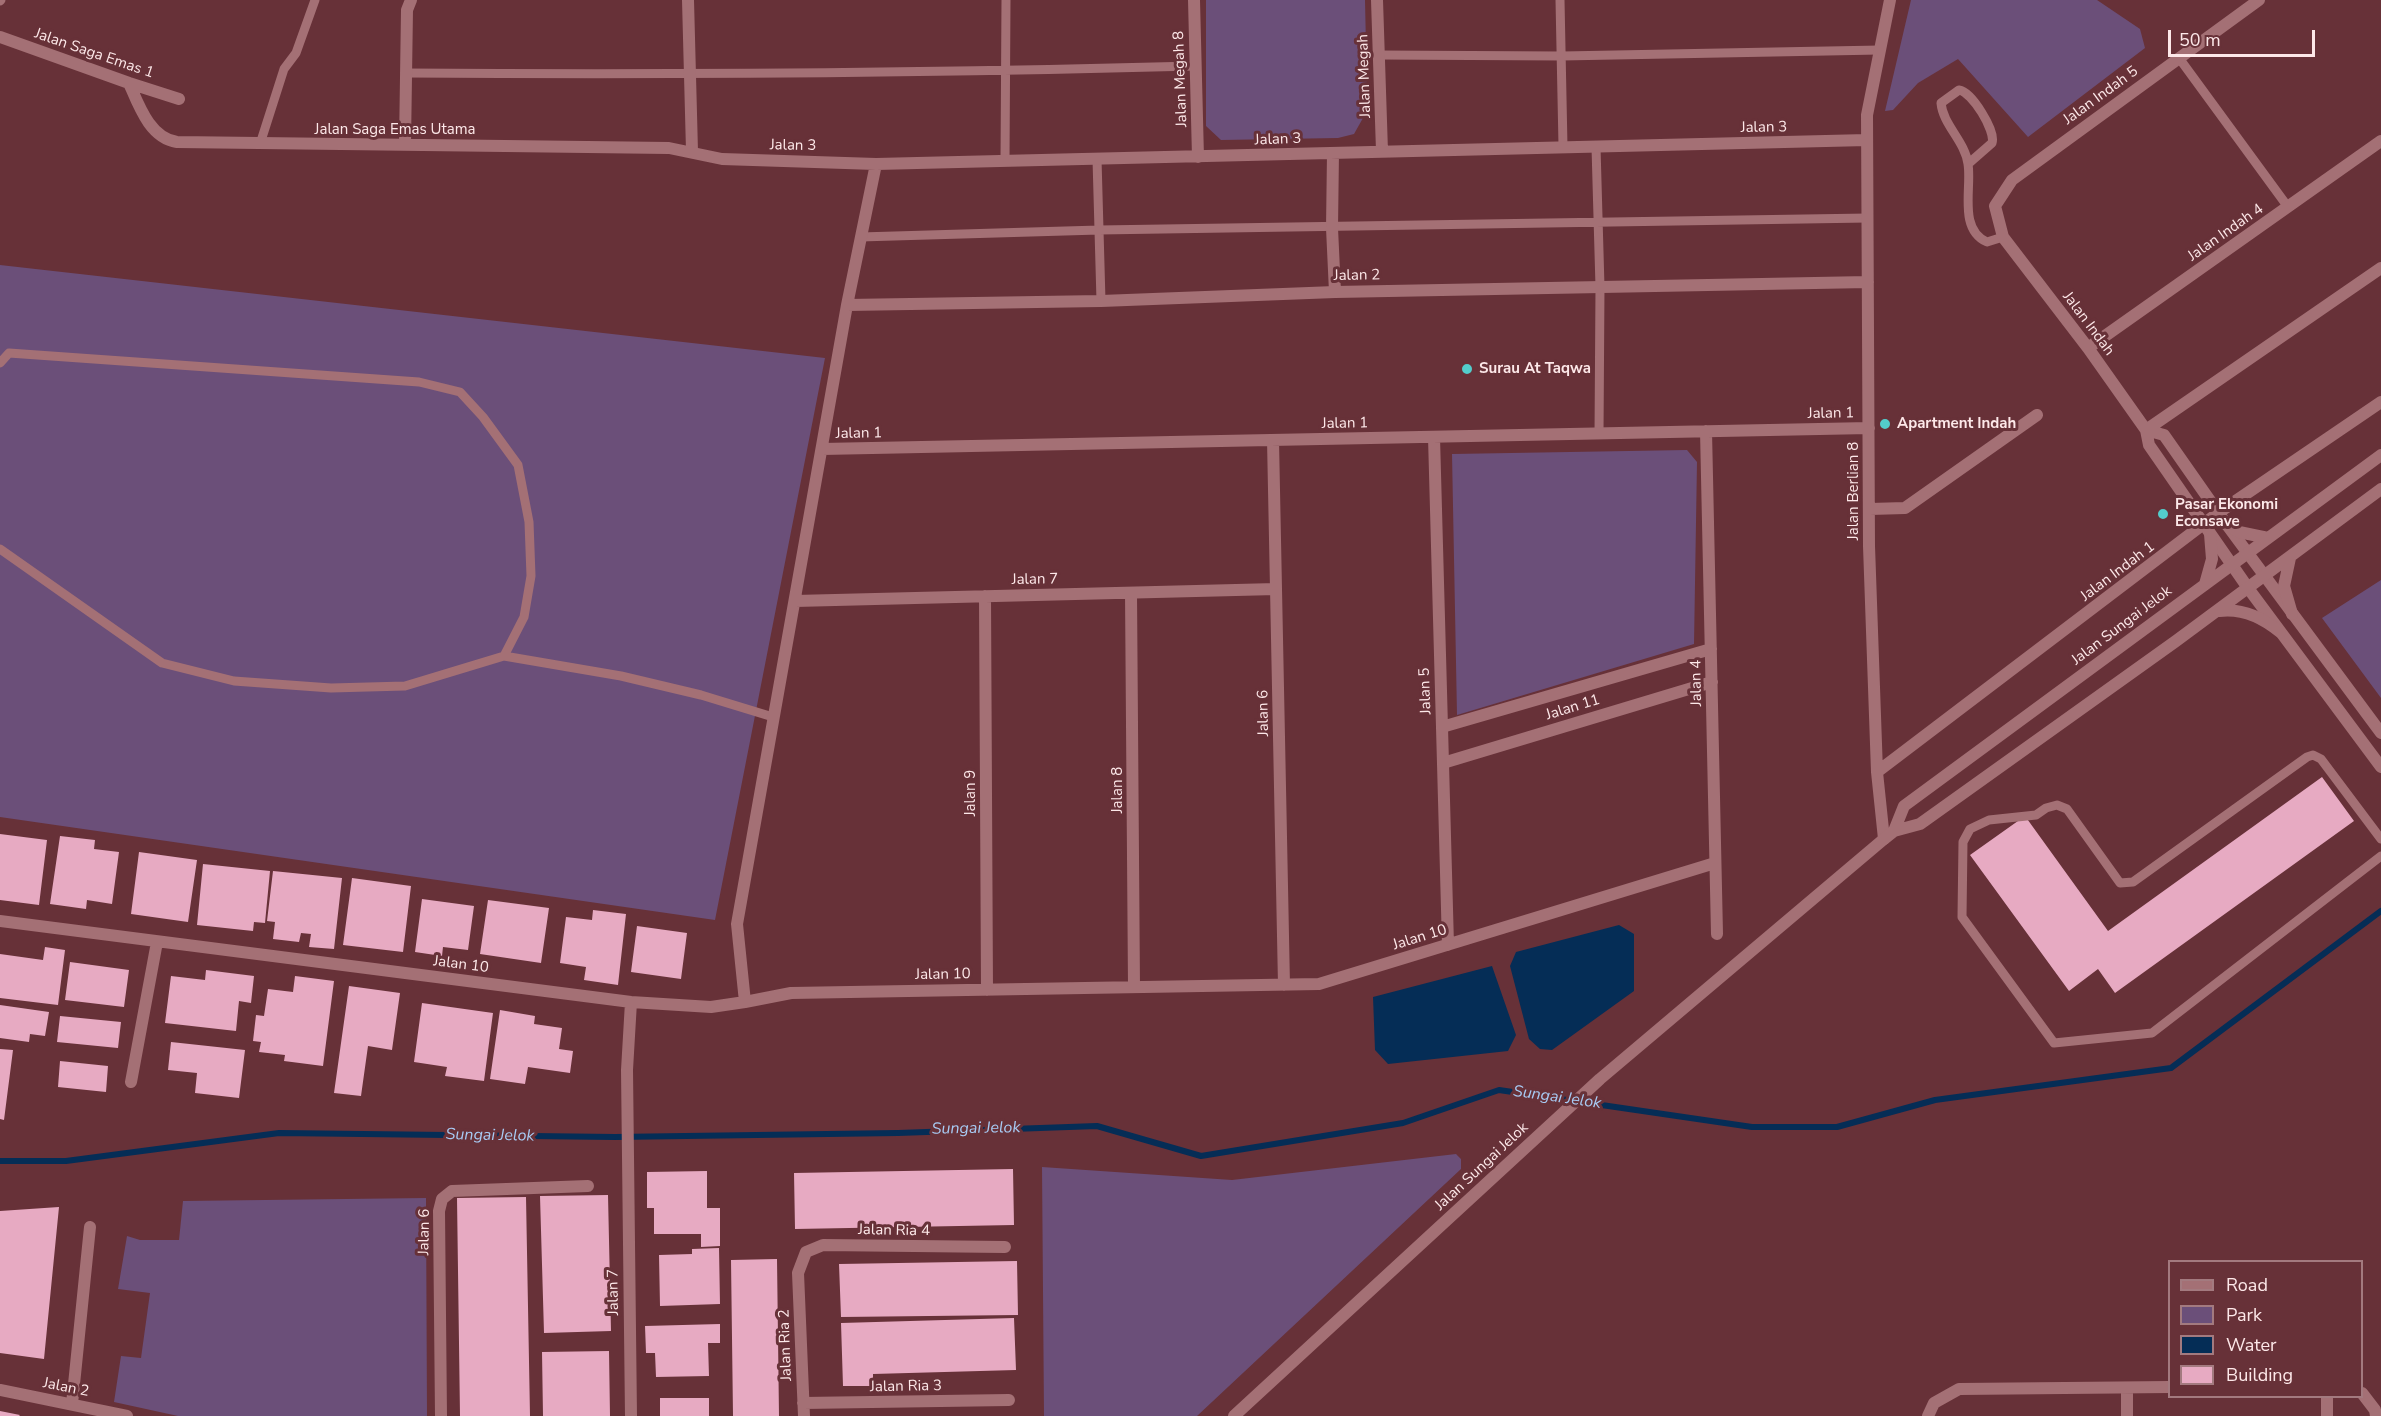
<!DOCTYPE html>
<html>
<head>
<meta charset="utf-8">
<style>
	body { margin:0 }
	#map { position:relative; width:2381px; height:1416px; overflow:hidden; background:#673138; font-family:"Nunito Sans",sans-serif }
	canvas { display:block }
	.legend { position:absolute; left:2168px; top:1260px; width:195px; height:138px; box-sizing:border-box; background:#673138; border:2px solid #a37a7f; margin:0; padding:8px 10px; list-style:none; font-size:18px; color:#fde8e9 }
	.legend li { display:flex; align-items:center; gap:12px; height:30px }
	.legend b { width:30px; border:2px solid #a37a7f }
	.scale { position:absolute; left:2168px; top:30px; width:147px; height:27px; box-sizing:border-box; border:3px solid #fde8e9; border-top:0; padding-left:8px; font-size:18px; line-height:21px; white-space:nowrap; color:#fde8e9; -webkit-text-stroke:4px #673138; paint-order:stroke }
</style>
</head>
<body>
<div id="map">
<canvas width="2381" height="1416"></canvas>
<ul class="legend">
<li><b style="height:8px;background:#a47075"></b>Road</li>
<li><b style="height:16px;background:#6b4f79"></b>Park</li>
<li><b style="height:16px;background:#052d56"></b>Water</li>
<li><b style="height:16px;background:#e7aac2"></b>Building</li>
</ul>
<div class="scale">50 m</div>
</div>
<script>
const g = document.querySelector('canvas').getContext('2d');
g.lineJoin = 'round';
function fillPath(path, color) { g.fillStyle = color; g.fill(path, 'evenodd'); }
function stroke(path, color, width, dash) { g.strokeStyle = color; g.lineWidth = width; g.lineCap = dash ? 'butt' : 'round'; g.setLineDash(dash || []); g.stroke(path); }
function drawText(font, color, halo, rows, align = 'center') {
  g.font = font + ' "Nunito Sans",sans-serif'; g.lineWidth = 6; g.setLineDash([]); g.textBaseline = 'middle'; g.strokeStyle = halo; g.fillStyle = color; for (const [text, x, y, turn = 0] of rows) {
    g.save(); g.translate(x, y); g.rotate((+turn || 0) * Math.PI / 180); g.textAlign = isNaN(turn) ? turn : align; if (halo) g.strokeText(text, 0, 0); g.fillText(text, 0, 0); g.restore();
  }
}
fillPath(new Path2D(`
	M 1206,0 L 1365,0 L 1367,93 L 1363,118 L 1354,134 L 1338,138 L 1221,140 L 1206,126 Z
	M 1911,0 L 2097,0 L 2140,29 L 2145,48 L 2028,137 L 1958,59 L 1918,83 L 1893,110 L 1885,111 Z
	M 0,265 L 825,358 L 715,920 L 0,817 Z
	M 1687,450 L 1697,462 L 1694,644 L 1457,715 L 1452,454 Z
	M 2381,580 L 2381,698 L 2322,618 Z
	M 1456,1154 L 1461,1159 L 1461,1169 L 1197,1416 L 1044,1416 L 1042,1167 L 1232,1180 Z
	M 426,1198 L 427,1416 L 178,1416 L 114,1402 L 121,1356 L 141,1358 L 150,1293 L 118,1289 L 127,1236 L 140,1240 L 179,1240 L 183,1201 Z`), '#6b4f79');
fillPath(new Path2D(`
	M 1619,925 L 1634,934 L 1634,991 L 1552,1050 L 1540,1049 L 1529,1039 L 1510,966 L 1516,952 Z
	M 1492,966 L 1516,1035 L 1508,1051 L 1388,1064 L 1375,1050 L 1373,997 Z`), '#052d56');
stroke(new Path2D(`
	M 0,1161 L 66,1161 L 279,1133 L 615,1137 L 898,1133 L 1097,1126 L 1201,1156 L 1403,1123 L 1499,1090 L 1752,1127 L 1837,1127 L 1935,1100 L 2171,1068 L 2381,911`), '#052d56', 6);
fillPath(new Path2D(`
	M 2322,777 L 2354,821 L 2115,993 L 2098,969 L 2069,991 L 1970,855 L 2025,816 L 2108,931 Z
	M 0,834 L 47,840 L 39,905 L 0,900 Z
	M 60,836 L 95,840 L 94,849 L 119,852 L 112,904 L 87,900 L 86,909 L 50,904 Z
	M 139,852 L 197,860 L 188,922 L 131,914 Z
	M 203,864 L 270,871 L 265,923 L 254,922 L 253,931 L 197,925 Z
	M 273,871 L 342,878 L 334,949 L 309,947 L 311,934 L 301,933 L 299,942 L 273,939 L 275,922 L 267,921 Z
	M 352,878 L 411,886 L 403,952 L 343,945 Z
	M 422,899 L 474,906 L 468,950 L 443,947 L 442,956 L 415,952 Z
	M 488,900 L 549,908 L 541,963 L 480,954 Z
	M 593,910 L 626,914 L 618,985 L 584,980 L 586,967 L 560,963 L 566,917 L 592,920 Z
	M 637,926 L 687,933 L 681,979 L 631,972 Z
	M 45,947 L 65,950 L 58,1005 L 0,998 L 0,954 L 43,960 Z
	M 70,962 L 129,970 L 124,1007 L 65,1000 Z
	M 206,970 L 254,976 L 251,1003 L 239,1001 L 236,1031 L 165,1023 L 171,976 L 205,980 Z
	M 295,976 L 334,981 L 323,1066 L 284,1061 L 285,1055 L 259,1052 L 261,1042 L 253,1041 L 256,1015 L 264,1016 L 268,989 L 293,992 Z
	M 349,986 L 400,993 L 392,1050 L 368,1046 L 361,1096 L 334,1093 Z
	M 422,1003 L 493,1013 L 484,1081 L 445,1076 L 447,1067 L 414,1062 Z
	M 0,1005 L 49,1012 L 45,1036 L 30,1034 L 29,1042 L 0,1038 Z
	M 500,1010 L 535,1016 L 534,1024 L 562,1028 L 559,1049 L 573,1051 L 570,1073 L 528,1067 L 525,1084 L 490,1079 Z
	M 60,1016 L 121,1022 L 118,1048 L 57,1042 Z
	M 171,1042 L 245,1050 L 239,1098 L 195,1093 L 197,1073 L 168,1070 Z
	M 0,1049 L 13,1050 L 4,1120 L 0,1119 Z
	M 60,1061 L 108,1066 L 106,1092 L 58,1087 Z
	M 1013,1169 L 1014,1225 L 795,1229 L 794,1173 Z
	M 707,1171 L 707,1208 L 720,1208 L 720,1246 L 701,1247 L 701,1234 L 654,1234 L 654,1208 L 647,1208 L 647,1172 Z
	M 608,1195 L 611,1331 L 544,1333 L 540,1196 Z
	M 526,1197 L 530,1416 L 460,1416 L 457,1198 Z
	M 59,1207 L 44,1359 L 0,1353 L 0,1211 Z
	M 719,1248 L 720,1304 L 660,1306 L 659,1255 L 692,1254 L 692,1249 Z
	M 777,1259 L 779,1416 L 733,1416 L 731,1260 Z
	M 1017,1261 L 1018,1315 L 841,1317 L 839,1264 Z
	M 1014,1318 L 1016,1370 L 873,1374 L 873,1386 L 843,1386 L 841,1323 Z
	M 720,1324 L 720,1343 L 708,1343 L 709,1376 L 656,1377 L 655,1353 L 646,1353 L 645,1326 Z
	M 609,1351 L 610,1416 L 543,1416 L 542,1352 Z
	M 660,1398 L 709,1398 L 709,1416 L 660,1416 Z
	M 0,1411 L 20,1415 L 19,1416 L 0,1416 Z`), '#e7aac2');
stroke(new Path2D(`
	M 1560,0 L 1563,146
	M 0,1 L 1,0
	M 1379,55 L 1562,56 L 1880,50
	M 2179,58 L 2288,207
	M 405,73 C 668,75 932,73 1195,66
	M 260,144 L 284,69 L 296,53 L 315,0
	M 1596,147 L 1600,287 L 1599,434
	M 1097,159 L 1101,301
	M 1005,161 L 1006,0
	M 1968,164 L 1992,143 C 1996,131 1972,92 1959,90 L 1941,103 C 1943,125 1965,141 1968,164 C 1972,188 1958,229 1987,242 L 2003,237
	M 860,237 L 1099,230 L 1868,218
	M 0,363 L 9,353 L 419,382 L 460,392 L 483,417 L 518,465 L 529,522 L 531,576 L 524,617 L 504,656
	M 0,549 L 162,663 L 234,681 L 331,688 L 405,686 L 504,656 L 621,676 L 701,695 L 773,717
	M 2381,839 L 2321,759 L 2313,755 L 2307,757 L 2133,882 L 2120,883 L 2067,809 L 2057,805 L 2046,808 L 2036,815 L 1989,820 L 1970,829 L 1963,842 L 1962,917 L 2054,1043 L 2152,1033 L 2381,856`), '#a47075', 9);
stroke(new Path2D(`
	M 688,0 L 692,151
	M 1194,0 L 1198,157
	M 1377,0 L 1382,151
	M 2259,0 L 2012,180 L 1995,206 L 2003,237 L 2088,348 L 2146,430 L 2149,445 L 2248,588 L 2381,767
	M 0,37 L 129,83 L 179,99
	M 129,83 C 139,106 150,138 177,142 L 669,148 L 722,159 L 876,164 L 1867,140
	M 405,144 L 407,10 L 411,0
	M 1333,153 L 1332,228 L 1335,292
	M 847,305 L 1101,301 L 1335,292 L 1868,282
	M 2088,348 L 2381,141
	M 2146,430 L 2164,435 L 2227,525 L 2381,733
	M 2146,430 L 2381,268
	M 1706,431 L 1717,934
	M 1434,437 L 1448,945
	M 1273,440 L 1284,985
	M 822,449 L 1869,428
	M 1870,509 L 1905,508 L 2037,415
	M 1131,593 L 1134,987
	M 985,596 L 987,990
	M 795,601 L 1276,589
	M 1442,727 L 1711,649
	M 1443,763 L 1712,682
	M 1877,772 L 2218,513 L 2381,402
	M 1884,839 L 1877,772 L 1869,546 L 1867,115 L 1890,0
	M 0,921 L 631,1002 L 711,1007 L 745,1002 L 791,993 L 1319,984 L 1715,863
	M 745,1002 L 737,924 L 847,305 L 876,164
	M 131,1082 L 157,942
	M 2127,1388 L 2127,1416
	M 0,1390 L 127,1416
	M 2362,1393 L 2375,1410 L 2376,1416
	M 803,1403 L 1009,1400
	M 72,1404 L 90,1227
	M 441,1416 L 439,1211 L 442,1199 L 452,1191 L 588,1186
	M 631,1416 L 627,1070 L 631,1002
	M 804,1416 L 798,1273 L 806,1252 L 823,1245 L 1005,1247
	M 1928,1416 L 1934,1403 L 1959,1389 L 2170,1387
	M 2327,1416 L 2327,1396`), '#a47075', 12);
stroke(new Path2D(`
	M 2227,525 L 2239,532 L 2268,538
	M 2290,558 L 2284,586 L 2292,614
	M 2205,584 L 2212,559 L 2210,534
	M 2219,611 C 2242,608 2262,617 2280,632
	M 1894,831 L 1904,806 L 2381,455
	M 1234,1416 L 1600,1079 L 1884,839 L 1894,831 L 1920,824 L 2176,641 L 2381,489`), '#a47075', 12);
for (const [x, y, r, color] of [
	[1467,369,6,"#53cdcb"],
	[1885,424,6,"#53cdcb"],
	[2163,514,6,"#53cdcb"]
]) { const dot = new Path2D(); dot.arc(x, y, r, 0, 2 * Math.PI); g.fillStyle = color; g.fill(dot); stroke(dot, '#673138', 2); }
drawText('15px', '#fde8e9', '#673138', [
	["Jalan Saga Emas 1",94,54,19],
	["Jalan Megah",1365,76,-92],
	["Jalan Megah 8",1181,79,-92],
	["Jalan Indah 5",2101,96,-36],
	["Jalan 3",1764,128,-1],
	["Jalan Saga Emas Utama",395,130],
	["Jalan 3",1278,140,-2],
	["Jalan 3",793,146,1],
	["Jalan Indah 4",2226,233,-35],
	["Jalan 2",1357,276,-1],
	["Jalan Indah",2088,324,53],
	["Jalan 1",1831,414,-1],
	["Jalan 1",1345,424,-1],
	["Jalan 1",859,434,-1],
	["Jalan Berlian 8",1854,491,-90],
	["Jalan Indah 1",2118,572,-37],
	["Jalan 7",1035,580,-1],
	["Jalan Sungai Jelok",2122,626,-37],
	["Jalan 4",1697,683,-91],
	["Jalan 5",1426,691,-92],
	["Jalan 11",1573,708,-17],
	["Jalan 6",1264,713,-91],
	["Jalan 8",1118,790,-90],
	["Jalan 9",971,793,-90],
	["Jalan 10",1420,938,-17],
	["Jalan 10",461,965,7],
	["Jalan 10",943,975,-1],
	["Jalan Sungai Jelok",1482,1167,-43],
	["Jalan Ria 4",894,1231,1],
	["Jalan 6",425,1232,-89],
	["Jalan 7",614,1292,-91],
	["Jalan Ria 2",786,1345,-92],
	["Jalan Ria 3",906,1387,-1],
	["Jalan 2",66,1388,11]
]);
drawText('bold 15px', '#fde8e9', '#673138', [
	["Surau At Taqwa",1479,369],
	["Apartment Indah",1897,424],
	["Pasar Ekonomi",2175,505],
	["Econsave",2175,522]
], 'left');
drawText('italic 16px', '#a8cbf4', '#673138', [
	["Sungai Jelok",1557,1098,8],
	["Sungai Jelok",976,1129,-1],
	["Sungai Jelok",490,1136,1]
]);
</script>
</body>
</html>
